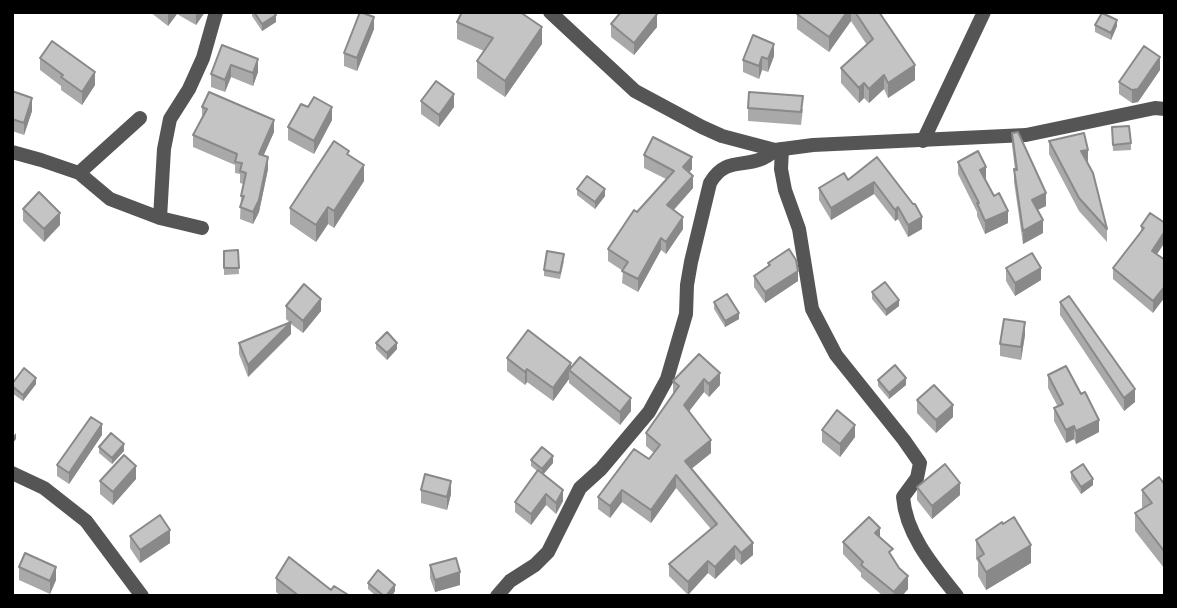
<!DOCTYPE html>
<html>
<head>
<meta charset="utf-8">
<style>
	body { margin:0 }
	#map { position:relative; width:1177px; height:608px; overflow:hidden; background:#fff; font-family:"Alegreya Sans",sans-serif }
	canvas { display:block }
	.frame { position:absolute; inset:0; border:14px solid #000; pointer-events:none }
</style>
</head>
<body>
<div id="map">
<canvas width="1177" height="608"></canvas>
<div class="frame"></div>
</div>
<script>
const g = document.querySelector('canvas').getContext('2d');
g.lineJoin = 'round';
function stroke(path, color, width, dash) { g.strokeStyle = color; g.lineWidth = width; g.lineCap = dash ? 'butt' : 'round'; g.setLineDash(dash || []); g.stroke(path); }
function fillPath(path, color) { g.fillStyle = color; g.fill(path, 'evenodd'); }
stroke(new Path2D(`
	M 923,141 L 984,12
	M 782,149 L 781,169 L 785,190 L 799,229 L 812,309 L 836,355 L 904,440 L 920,463 L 917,478 L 903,497 C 906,535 934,567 957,596
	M 12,152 L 41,160 L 79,173 L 110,199 L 160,218 L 202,228
	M 79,173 L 140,118
	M 160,218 L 164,149 L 170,119 L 189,89 L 203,58 L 216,12
	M 12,473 L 44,488 L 86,521 L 142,596
	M 497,596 L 510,581 L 535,565 L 548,552 L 580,488 L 601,469 L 649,412 L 667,379 L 686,314 L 687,285 L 691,262 L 710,183 C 728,152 751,173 775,150`), '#555', 14);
stroke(new Path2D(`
	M 550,12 L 635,91 L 702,127 L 722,136 L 775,150 L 813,145 L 1026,135 L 1155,108 L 1165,109`), '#555', 14);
fillPath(new Path2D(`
	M 150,12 L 205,12 L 196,25 L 177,14 L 168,26 Z
	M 252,12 L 274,12 L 276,22 L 262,31 L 252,16 Z
	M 799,12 L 879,12 L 915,80 L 888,98 L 884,89 L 869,103 L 864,98 L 859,103 L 841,83 L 841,68 L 867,45 L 851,21 L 829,52 L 797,29 L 797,14 Z
	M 457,22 L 542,44 L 505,97 L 477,78 L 477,61 L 484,51 L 457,39 Z
	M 611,24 L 657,27 L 634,55 L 611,37 Z
	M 1095,25 L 1117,26 L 1111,40 L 1095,32 Z
	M 374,29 L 357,71 L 344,66 L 344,53 Z
	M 222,45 L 258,72 L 253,86 L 231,77 L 225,92 L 211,87 L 211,74 Z
	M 774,56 L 768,72 L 762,70 L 759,79 L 743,72 L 743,60 Z
	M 40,58 L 95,85 L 82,105 L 61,90 L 61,86 L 40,70 Z
	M 1160,70 L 1138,102 L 1132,103 L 1119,94 L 1119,82 Z
	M 12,91 L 32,111 L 24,135 L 12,131 Z
	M 421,101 L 454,107 L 439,127 L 421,114 Z
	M 202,107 L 274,132 L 263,156 L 268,169 L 259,212 L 253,224 L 240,219 L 241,196 L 243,184 L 240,183 L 240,174 L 235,173 L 235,165 L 193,147 L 193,135 L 202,117 Z
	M 308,107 L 332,120 L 314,154 L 288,140 L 288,127 Z
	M 748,108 L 803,109 L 801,125 L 748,121 Z
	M 1112,127 L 1131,143 L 1131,150 L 1113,151 Z
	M 1012,133 L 1046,206 L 1038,210 L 1043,233 L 1023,244 L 1014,182 L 1014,169 L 1015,170 L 1012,145 Z
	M 1049,141 L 1088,162 L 1107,229 L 1107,242 L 1079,211 L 1049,154 Z
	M 349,155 L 364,181 L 334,228 L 328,224 L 316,242 L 290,224 L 290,208 Z
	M 644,155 L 692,169 L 689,173 L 693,188 L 674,210 L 683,229 L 666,254 L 661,250 L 638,292 L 622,283 L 623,271 L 608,261 L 608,249 L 637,212 L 666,179 L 644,168 Z
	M 877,157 L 922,229 L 908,237 L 898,219 L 895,221 L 874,194 L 831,220 L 819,200 L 819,188 L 848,180 Z
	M 958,162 L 986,180 L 1008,223 L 985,234 L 977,216 L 977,212 L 958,174 Z
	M 577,189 L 605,196 L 595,209 L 577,195 Z
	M 23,209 L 60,225 L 44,242 L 23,221 Z
	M 1150,213 L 1157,254 L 1153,313 L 1113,279 L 1113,268 L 1141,232 L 1141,226 Z
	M 238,250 L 239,274 L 224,275 L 224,251 Z
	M 564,261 L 560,279 L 544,276 L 544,270 Z
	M 768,263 L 798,281 L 765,303 L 754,287 L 754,276 L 768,266 Z
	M 1006,268 L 1041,280 L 1015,296 L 1006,281 Z
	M 872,292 L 899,306 L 886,316 L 872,299 Z
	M 714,302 L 739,319 L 725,327 L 714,309 Z
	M 1060,302 L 1135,402 L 1124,411 L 1060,315 Z
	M 286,306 L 321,311 L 303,333 L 291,324 L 291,334 L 248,377 L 239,354 L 239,343 L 290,323 L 286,319 Z
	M 1025,335 L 1021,360 L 1000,356 L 1000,344 Z
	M 376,343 L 397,349 L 387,360 L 376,349 Z
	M 507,358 L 571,367 L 631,411 L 620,425 L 569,383 L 569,379 L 553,401 L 527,382 L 525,385 L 507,371 Z
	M 720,373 L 720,385 L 709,397 L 704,392 L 689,411 L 711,453 L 691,469 L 753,555 L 741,565 L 735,559 L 715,579 L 708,573 L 688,595 L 669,576 L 669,564 L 711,529 L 676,488 L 651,523 L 622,502 L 610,518 L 598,509 L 598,497 L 649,459 L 654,453 L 646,446 L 646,433 L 673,394 L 673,381 Z
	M 1048,375 L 1099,432 L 1076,444 L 1074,439 L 1066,443 L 1054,421 L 1054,408 L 1058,407 L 1048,388 Z
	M 878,380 L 906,385 L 889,399 L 878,386 Z
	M 12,384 L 36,384 L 23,401 L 12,393 Z
	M 917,400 L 953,417 L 936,433 L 917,413 Z
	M 822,430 L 855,437 L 840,457 L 822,442 Z
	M 102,435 L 69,484 L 57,476 L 57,465 Z
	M 99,447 L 124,451 L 112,464 L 99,453 Z
	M 531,460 L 553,463 L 543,474 L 563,501 L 556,514 L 546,505 L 531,525 L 515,512 L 515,502 L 537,471 L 531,466 Z
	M 1071,472 L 1093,485 L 1081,494 L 1071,479 Z
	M 136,479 L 113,505 L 100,494 L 100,481 Z
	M 1165,485 L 1164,568 L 1135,531 L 1135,513 L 1143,509 L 1142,507 L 1142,490 Z
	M 917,487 L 960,495 L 932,519 L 917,500 Z
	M 421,490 L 451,494 L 447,510 L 421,503 Z
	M 1003,524 L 1031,563 L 986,590 L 978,576 L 978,562 L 976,559 L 976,540 Z
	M 130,536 L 170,543 L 140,563 L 130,548 Z
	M 843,542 L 893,558 L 908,589 L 902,596 L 883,596 L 861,577 L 861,573 L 843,554 Z
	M 430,565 L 460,585 L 435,592 L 430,578 Z
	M 19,567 L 56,580 L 50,594 L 19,580 Z
	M 276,578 L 331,590 L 350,596 L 281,596 L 276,592 Z
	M 368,583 L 395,591 L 392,596 L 376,596 L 368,589 Z`), '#a9a9a9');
fillPath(new Path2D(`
	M 170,12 L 177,12 L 177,14 L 168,26 L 168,14 Z
	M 197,12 L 205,12 L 196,25 L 196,14 Z
	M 847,12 L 851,12 L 851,21 L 829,52 L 829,37 Z
	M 657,14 L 657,27 L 634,55 L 634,43 Z
	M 276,15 L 276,22 L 262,31 L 262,24 Z
	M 374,17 L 374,29 L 357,71 L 357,58 Z
	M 1117,20 L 1117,26 L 1111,40 L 1111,33 Z
	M 542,27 L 542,44 L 505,97 L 505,81 Z
	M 774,44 L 774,56 L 768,72 L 768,59 Z
	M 762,57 L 762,70 L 759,79 L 759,66 Z
	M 1160,57 L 1160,70 L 1138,102 L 1132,103 L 1132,90 Z
	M 258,59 L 258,72 L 253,86 L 253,73 Z
	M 231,65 L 231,77 L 225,92 L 225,80 Z
	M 915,65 L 915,80 L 888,98 L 888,83 Z
	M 95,72 L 95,85 L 82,105 L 82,92 Z
	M 884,75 L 884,89 L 869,103 L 869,89 Z
	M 864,83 L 864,98 L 859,103 L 859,88 Z
	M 454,94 L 454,107 L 439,127 L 439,115 Z
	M 32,98 L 32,111 L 24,135 L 24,123 Z
	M 332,107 L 332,120 L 314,154 L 314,141 Z
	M 274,120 L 274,132 L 259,166 L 259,154 Z
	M 1088,150 L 1088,162 L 1081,151 Z
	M 268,157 L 268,169 L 259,212 L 253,224 L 253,212 Z
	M 692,157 L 692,169 L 683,179 L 683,167 Z
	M 364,165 L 364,181 L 334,228 L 334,211 Z
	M 986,167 L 986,180 L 980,183 L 980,170 Z
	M 693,176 L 693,188 L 667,217 L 667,205 Z
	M 874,182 L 874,194 L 831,220 L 831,208 Z
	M 605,189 L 605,196 L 595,209 L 595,202 Z
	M 1046,193 L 1046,206 L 1032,212 L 1032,200 Z
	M 328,207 L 328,224 L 316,242 L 316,225 Z
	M 898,207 L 898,219 L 895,221 L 895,210 Z
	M 1008,211 L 1008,223 L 985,234 L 985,221 Z
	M 60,213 L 60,225 L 44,242 L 44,229 Z
	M 683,217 L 683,229 L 666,254 L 666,242 Z
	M 922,217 L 922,229 L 908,237 L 908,225 Z
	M 1043,220 L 1043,233 L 1023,244 L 1023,231 Z
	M 1165,231 L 1165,242 L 1152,262 L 1152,251 Z
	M 661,238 L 661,250 L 638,292 L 638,279 Z
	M 1041,268 L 1041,280 L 1015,296 L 1015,283 Z
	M 798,271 L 798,281 L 765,303 L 765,292 Z
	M 1165,286 L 1165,297 L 1153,313 L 1153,301 Z
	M 321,299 L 321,311 L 303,333 L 303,321 Z
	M 899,300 L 899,306 L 886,316 L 886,310 Z
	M 739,313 L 739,319 L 725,327 L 725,321 Z
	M 291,322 L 291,334 L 248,377 L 248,365 Z
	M 1025,322 L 1025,335 L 1021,360 L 1021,347 Z
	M 397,343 L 397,349 L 387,360 L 387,353 Z
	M 571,363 L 571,372 L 569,370 L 569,379 L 553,401 L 553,388 Z
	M 527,369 L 527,382 L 525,385 L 525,372 Z
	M 720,373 L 720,385 L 709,397 L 709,384 Z
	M 36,378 L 36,384 L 23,401 L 23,395 Z
	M 906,378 L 906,385 L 889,399 L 889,393 Z
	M 704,379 L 704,392 L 684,418 L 684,405 Z
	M 1135,389 L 1135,402 L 1124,411 L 1124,398 Z
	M 631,398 L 631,411 L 620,425 L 620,412 Z
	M 953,405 L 953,417 L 936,433 L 936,420 Z
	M 1099,420 L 1099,432 L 1076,444 L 1076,431 Z
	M 102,424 L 102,435 L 69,484 L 69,473 Z
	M 855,425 L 855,437 L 840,457 L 840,444 Z
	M 1074,426 L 1074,439 L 1066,443 L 1066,430 Z
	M 16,433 L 16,439 L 12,444 L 12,438 Z
	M 711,440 L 711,453 L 685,474 L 685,461 Z
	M 124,444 L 124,451 L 112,464 L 112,458 Z
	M 553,456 L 553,463 L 542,476 L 542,469 Z
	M 136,466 L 136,479 L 113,505 L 113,492 Z
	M 676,475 L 676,488 L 651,523 L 651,510 Z
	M 1093,479 L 1093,485 L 1081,494 L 1081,487 Z
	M 451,481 L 451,494 L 447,510 L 447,497 Z
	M 960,483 L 960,495 L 932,519 L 932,506 Z
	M 563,490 L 563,501 L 556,514 L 556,503 Z
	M 622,490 L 622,502 L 610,518 L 610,506 Z
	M 546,494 L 546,505 L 531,525 L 531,514 Z
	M 880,528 L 880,541 L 875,533 Z
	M 170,530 L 170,543 L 140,563 L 140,550 Z
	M 753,543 L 753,555 L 741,565 L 741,553 Z
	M 1031,545 L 1031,563 L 986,590 L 986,572 Z
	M 735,546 L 735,559 L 715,579 L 715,567 Z
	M 1165,550 L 1165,567 L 1164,568 L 1164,551 Z
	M 708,561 L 708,573 L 688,595 L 688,582 Z
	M 56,567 L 56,580 L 50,594 L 50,581 Z
	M 460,572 L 460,585 L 435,592 L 435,580 Z
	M 908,576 L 908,589 L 902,596 L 894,596 L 894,592 Z
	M 395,585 L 395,591 L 392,596 L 386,596 Z`), '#898989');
const building = new Path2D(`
	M 254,12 L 274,12 L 276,15 L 262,24 Z
	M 360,12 L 374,17 L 357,58 L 344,53 Z
	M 462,12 L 520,12 L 542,27 L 505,81 L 477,61 L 493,38 L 457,22 Z
	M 621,12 L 654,12 L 657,14 L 634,43 L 611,24 Z
	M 799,12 L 847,12 L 829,37 L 797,14 Z
	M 855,12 L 879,12 L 915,65 L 888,83 L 884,75 L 869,89 L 864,83 L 859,88 L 841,68 L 873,39 Z
	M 1102,13 L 1117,20 L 1111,33 L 1095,25 Z
	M 753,35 L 774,44 L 768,59 L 762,57 L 759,66 L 743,60 Z
	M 52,41 L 95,72 L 82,92 L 61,77 L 63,75 L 40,58 Z
	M 222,45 L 258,59 L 253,73 L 231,65 L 225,80 L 211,74 Z
	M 1144,46 L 1160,57 L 1138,89 L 1132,90 L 1119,82 Z
	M 436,81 L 454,94 L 439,115 L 421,101 Z
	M 12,91 L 32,98 L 24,123 L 12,119 Z
	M 209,92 L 274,120 L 259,154 L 268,157 L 259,200 L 253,212 L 240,207 L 244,196 L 241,196 L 246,173 L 240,171 L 242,163 L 235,162 L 237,154 L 193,135 L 207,109 L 202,107 Z
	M 749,92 L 803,96 L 801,112 L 748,108 Z
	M 314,97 L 332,107 L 314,141 L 288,127 L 301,104 L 308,107 Z
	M 1129,126 L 1131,143 L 1113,145 L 1112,127 Z
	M 1018,132 L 1046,193 L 1032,200 L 1043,220 L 1023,231 L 1014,169 L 1017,170 L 1012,133 Z
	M 1084,133 L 1088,150 L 1081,151 L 1093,173 L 1107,229 L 1079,198 L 1049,141 Z
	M 653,137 L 692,157 L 683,167 L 693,176 L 667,205 L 683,217 L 666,242 L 661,238 L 638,279 L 622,271 L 628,262 L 608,249 L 634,210 L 637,212 L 674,171 L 644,155 Z
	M 334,141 L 349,151 L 347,154 L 364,165 L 334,211 L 328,207 L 316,225 L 290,208 Z
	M 978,151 L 986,167 L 980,170 L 994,196 L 999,193 L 1008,211 L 985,221 L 977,203 L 979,203 L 958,162 Z
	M 877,157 L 913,204 L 915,204 L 922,217 L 908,225 L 898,207 L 895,210 L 874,182 L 831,208 L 819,188 L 844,173 L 848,180 Z
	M 587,176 L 605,189 L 595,202 L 577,189 Z
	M 39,192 L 60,213 L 44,229 L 23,209 Z
	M 1150,213 L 1165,223 L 1165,231 L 1152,251 L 1165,260 L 1165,286 L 1153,301 L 1113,268 L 1144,228 L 1141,226 Z
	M 789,249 L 796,260 L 798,271 L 765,292 L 754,276 L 770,265 L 768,263 Z
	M 238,250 L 239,268 L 224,268 L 224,251 Z
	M 547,251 L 564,254 L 560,273 L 544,270 Z
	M 1032,253 L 1041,268 L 1015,283 L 1006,268 Z
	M 885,282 L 899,300 L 886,310 L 872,292 Z
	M 304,284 L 321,299 L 303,321 L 286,306 Z
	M 727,294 L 739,313 L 725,321 L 714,302 Z
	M 1069,296 L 1135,389 L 1124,398 L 1060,302 Z
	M 1004,319 L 1025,322 L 1021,347 L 1000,344 Z
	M 291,322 L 248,365 L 239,343 Z
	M 528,330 L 571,363 L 553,388 L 527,369 L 525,372 L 507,358 Z
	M 387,332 L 397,343 L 387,353 L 376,343 Z
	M 699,354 L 720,373 L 709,384 L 704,379 L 684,405 L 711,440 L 685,461 L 753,543 L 741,553 L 735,546 L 715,567 L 708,561 L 688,582 L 669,564 L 717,524 L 676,475 L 651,510 L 622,490 L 610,506 L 598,497 L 634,449 L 649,459 L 660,445 L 646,433 L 679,386 L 673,381 Z
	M 580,357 L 631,398 L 620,412 L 569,370 Z
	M 895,365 L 906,378 L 889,393 L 878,380 Z
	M 1066,366 L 1081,394 L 1085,392 L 1099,420 L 1076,431 L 1074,426 L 1066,430 L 1054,408 L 1063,404 L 1048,375 Z
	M 24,368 L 36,378 L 23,395 L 12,386 L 12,384 Z
	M 934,385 L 953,405 L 936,420 L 917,400 Z
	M 837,410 L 855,425 L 840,444 L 822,430 Z
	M 91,417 L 102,424 L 69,473 L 57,465 Z
	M 111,433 L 124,444 L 112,458 L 99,447 Z
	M 542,447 L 553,456 L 542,469 L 531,460 Z
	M 124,455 L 136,466 L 113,492 L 100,481 Z
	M 945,464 L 960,483 L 932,506 L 917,487 Z
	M 1083,464 L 1093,479 L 1081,487 L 1071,472 Z
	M 538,470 L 563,490 L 556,503 L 546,494 L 531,514 L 515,502 Z
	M 425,474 L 451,481 L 447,497 L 421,490 Z
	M 1159,477 L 1165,485 L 1165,550 L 1164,551 L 1135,513 L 1152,503 L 1142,490 Z
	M 160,515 L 170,530 L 140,550 L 130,536 Z
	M 869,517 L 880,528 L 875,533 L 893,549 L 889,552 L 899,568 L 908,576 L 894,592 L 861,565 L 863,562 L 843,542 Z
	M 1014,517 L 1031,545 L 986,572 L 978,558 L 984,554 L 976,540 L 1002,522 L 1003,524 Z
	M 25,553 L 56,567 L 50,581 L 19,567 Z
	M 289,557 L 331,590 L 334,586 L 350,596 L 299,596 L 276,578 Z
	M 456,558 L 460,572 L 435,580 L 430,565 Z
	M 378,570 L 395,585 L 386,596 L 384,596 L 368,583 Z`);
fillPath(building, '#c4c4c4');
stroke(building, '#898989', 2);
</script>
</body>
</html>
